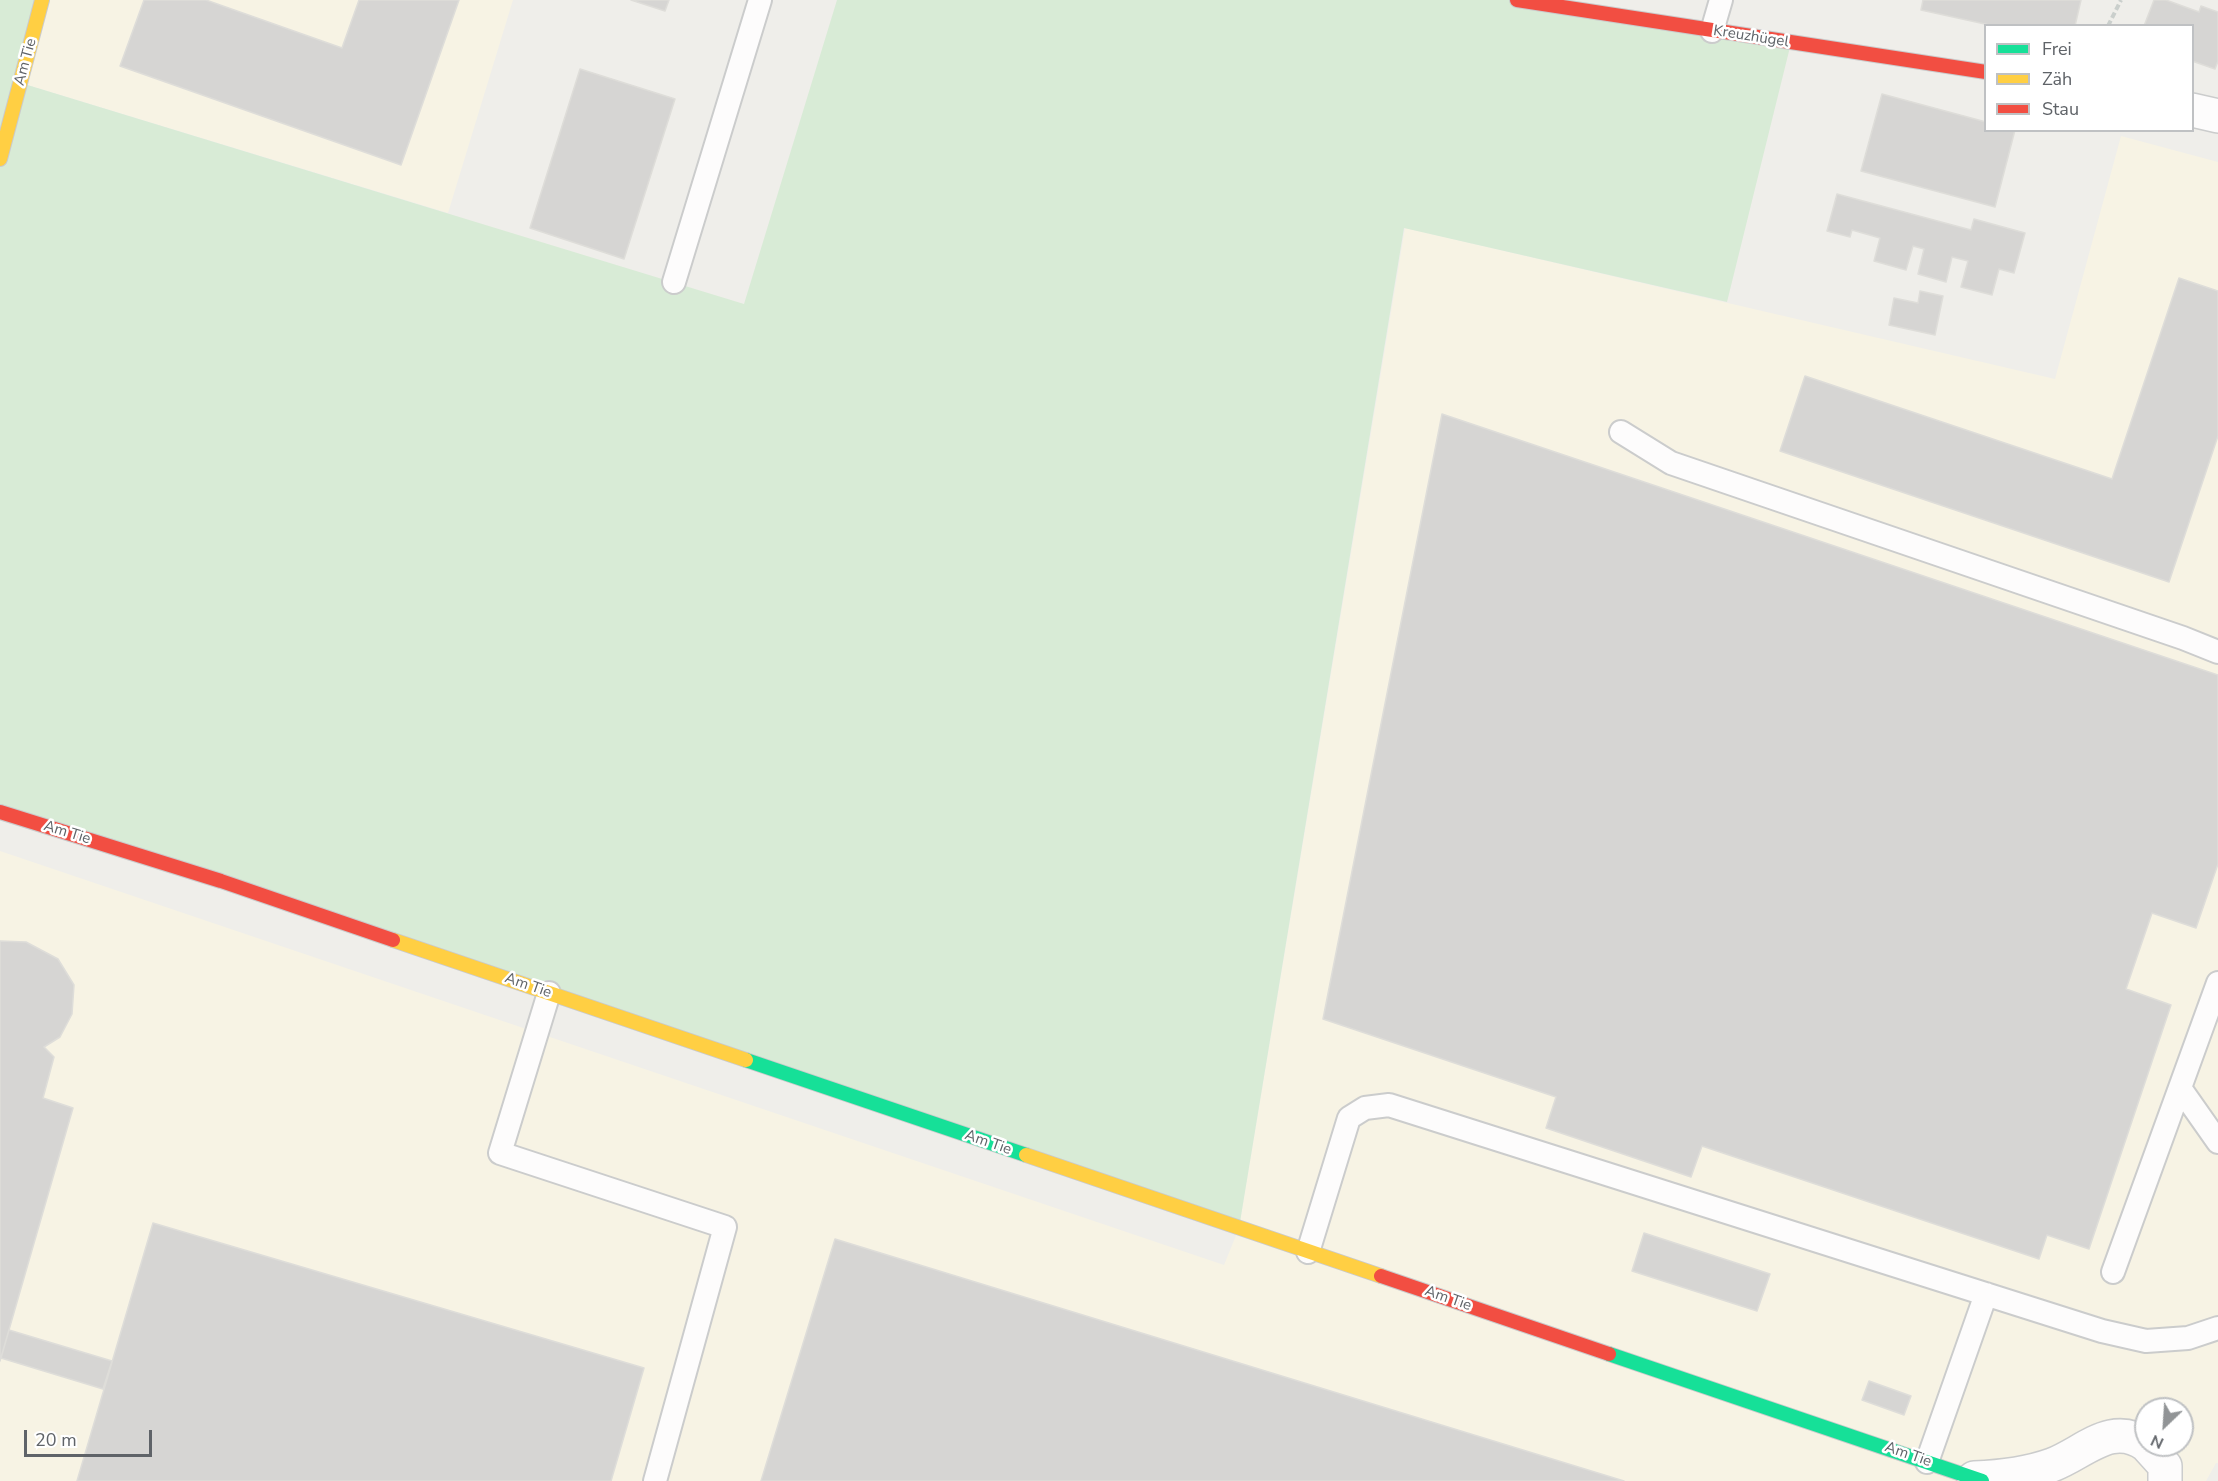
<!DOCTYPE html>
<html>
<head>
<meta charset="utf-8">
<style>
	body { margin:0 }
	#map { position:relative; width:2218px; height:1481px; overflow:hidden; background:#efeeea; font-family:"Nunito Sans",sans-serif }
	canvas { display:block }
	.legend { position:absolute; left:1984px; top:24px; width:210px; height:108px; box-sizing:border-box; background:#fff; border:2px solid #bfc1c3; margin:0; padding:8px 10px; list-style:none; font-size:18px; color:#5f6368 }
	.legend li { display:flex; align-items:center; gap:12px; height:30px }
	.legend b { width:30px; border:2px solid #bfc1c3 }
	.north { position:absolute; left:2134px; top:1397px; width:60px; height:60px; box-sizing:border-box; background:#fff; border:2px solid #bfc1c3; border-radius:50%; rotate:205deg; font-size:16px; font-weight:700; line-height:24px; text-align:center; color:#5f6368 }
	.north::after { content:''; display:block; margin:auto; width:21px; height:27px; background:#919496; clip-path:polygon(50% 0,100% 100%,50% 72%,0 100%) }
	.scale { position:absolute; left:24px; top:1430px; width:128px; height:27px; box-sizing:border-box; border:3px solid #5f6368; border-top:0; padding-left:8px; font-size:18px; line-height:21px; white-space:nowrap; color:#5f6368; -webkit-text-stroke:4px #fff; paint-order:stroke }
</style>
</head>
<body>
<div id="map">
<canvas width="2218" height="1481"></canvas>
<ul class="legend">
<li><b style="height:8px;background:#16e098"></b>Frei</li>
<li><b style="height:8px;background:#ffcf43"></b>Zäh</li>
<li><b style="height:8px;background:#f24e42"></b>Stau</li>
</ul>
<div class="north">N</div>
<div class="scale">20 m</div>
</div>
<script>
const g = document.querySelector('canvas').getContext('2d');
g.lineJoin = 'round';
function fillPath(path, color) { g.fillStyle = color; g.fill(path, 'evenodd'); }
function stroke(path, color, width, dash) { g.strokeStyle = color; g.lineWidth = width; g.lineCap = dash ? 'butt' : 'round'; g.setLineDash(dash || []); g.stroke(path); }
function drawText(font, color, halo, rows, align = 'center') {
  g.font = font + ' "Nunito Sans",sans-serif'; g.lineWidth = 5; g.setLineDash([]); g.textBaseline = 'middle'; g.strokeStyle = halo; g.fillStyle = color; for (const [text, x, y, turn = 0] of rows) {
    g.save(); g.translate(x, y); g.rotate((+turn || 0) * Math.PI / 180); g.textAlign = isNaN(turn) ? turn : align; if (halo) g.strokeText(text, 0, 0); g.fillText(text, 0, 0); g.restore();
  }
}
fillPath(new Path2D(`
	M 42,0 L 513,0 L 448,213 L 21,83 Z
	M 2121,136 L 2218,162 L 2218,1463 L 2216,1463 L 2206,1481 L 0,1481 L 0,851 L 1224,1265 L 1239,1228 L 1405,228 L 2055,379 ZM 2146,1409 L 2182,1409 L 2182,1445 L 2146,1445 Z`), '#f7f3e4');
fillPath(new Path2D(`
	M 0,0 L 42,0 L 21,83 L 744,304 L 837,0 L 1517,0 L 1791,43 L 1727,302 L 1404,228 L 1239,1228 L 0,812 Z`), '#d8ebd6');
const building = new Path2D(`
	M 144,0 L 206,0 L 342,48 L 359,0 L 459,0 L 401,165 L 120,66 Z
	M 631,0 L 669,0 L 665,11 Z
	M 1923,0 L 2081,0 L 2075,26 L 1994,26 L 1921,10 Z
	M 2154,0 L 2166,0 L 2199,12 L 2201,6 L 2218,12 L 2218,61 L 2215,69 L 2192,61 L 2192,26 L 2144,26 Z
	M 580,69 L 675,99 L 624,259 L 530,228 Z
	M 1882,94 L 1986,122 L 1986,130 L 2015,130 L 1995,207 L 1861,171 Z
	M 1837,194 L 1971,230 L 1974,219 L 2025,233 L 2014,273 L 1999,269 L 1992,295 L 1961,287 L 1968,261 L 1952,257 L 1946,282 L 1918,274 L 1924,249 L 1913,246 L 1906,270 L 1874,261 L 1880,238 L 1852,230 L 1850,237 L 1827,231 Z
	M 2179,278 L 2218,291 L 2218,436 L 2169,582 L 1780,451 L 1805,376 L 2112,479 Z
	M 1920,291 L 1943,296 L 1935,335 L 1889,325 L 1894,298 L 1918,303 Z
	M 1442,414 L 2218,675 L 2218,864 L 2196,928 L 2152,913 L 2126,989 L 2171,1005 L 2089,1249 L 2047,1235 L 2039,1259 L 1702,1146 L 1691,1177 L 1546,1128 L 1556,1097 L 1323,1019 Z
	M 0,941 L 26,942 L 58,959 L 74,985 L 72,1014 L 60,1037 L 44,1047 L 54,1057 L 43,1098 L 73,1108 L 0,1361 Z
	M 153,1223 L 644,1368 L 611,1481 L 77,1481 Z
	M 1644,1233 L 1770,1274 L 1757,1311 L 1632,1271 Z
	M 835,1239 L 1624,1481 L 761,1481 Z
	M 9,1330 L 112,1361 L 103,1389 L 1,1358 Z
	M 1869,1381 L 1911,1396 L 1904,1415 L 1862,1400 Z`);
fillPath(building, '#d6d5d3');
stroke(building, '#deddd9', 1.5);
const lane = new Path2D(`
	M 1712,31 L 1721,0
	M 674,282 L 760,0
	M 1621,432 L 1671,463 L 2183,638 L 2218,652
	M 549,993 L 500,1153 L 725,1227 L 655,1481
	M 2180,1088 L 2218,1142
	M 1308,1252 L 1349,1118 L 1365,1108 L 1389,1105 L 2102,1331 L 2146,1341 L 2188,1338 L 2218,1328
	M 2113,1272 L 2218,983
	M 1927,1462 L 1986,1294`);
const street = new Path2D(`
	M 2192,110 L 2218,116
	M 2146,1445 L 2165,1466 L 2165,1481
	M 1974,1478 C 2001,1477 2027,1474 2052,1465 C 2084,1453 2112,1420 2146,1445`);
const fast = new Path2D(`
	M 746,1060 L 1026,1155
	M 1609,1354 L 1982,1481`);
const slow = new Path2D(`
	M 0,159 L 42,0
	M 393,940 L 746,1060
	M 1026,1155 L 1381,1276`);
const jam = new Path2D(`
	M 1517,0 L 1986,72
	M 0,812 L 221,881 L 393,940
	M 1381,1276 L 1609,1354`);
stroke(lane, '#cbcccc', 26);
stroke(street, '#cbcccc', 36);
stroke(fast, '#cacacb', 16);
stroke(slow, '#cacacb', 16);
stroke(jam, '#cacacb', 16);
stroke(new Path2D(`
	M 2108,26 L 2121,0`), '#cacfcc', 4, [6, 3]);
stroke(lane, '#fdfcfc', 22);
stroke(street, '#fdfcfc', 33);
stroke(fast, '#16e098', 14);
stroke(slow, '#ffcf43', 14);
stroke(jam, '#f24e42', 14);
drawText('15px', '#5f6368', '#fff', [
	["Kreuzhügel",1751,37,9],
	["Am Tie",26,62,-75],
	["Am Tie",67,833,17],
	["Am Tie",528,986,19],
	["Am Tie",988,1143,19],
	["Am Tie",1448,1299,19],
	["Am Tie",1908,1455,19]
]);
</script>
</body>
</html>
